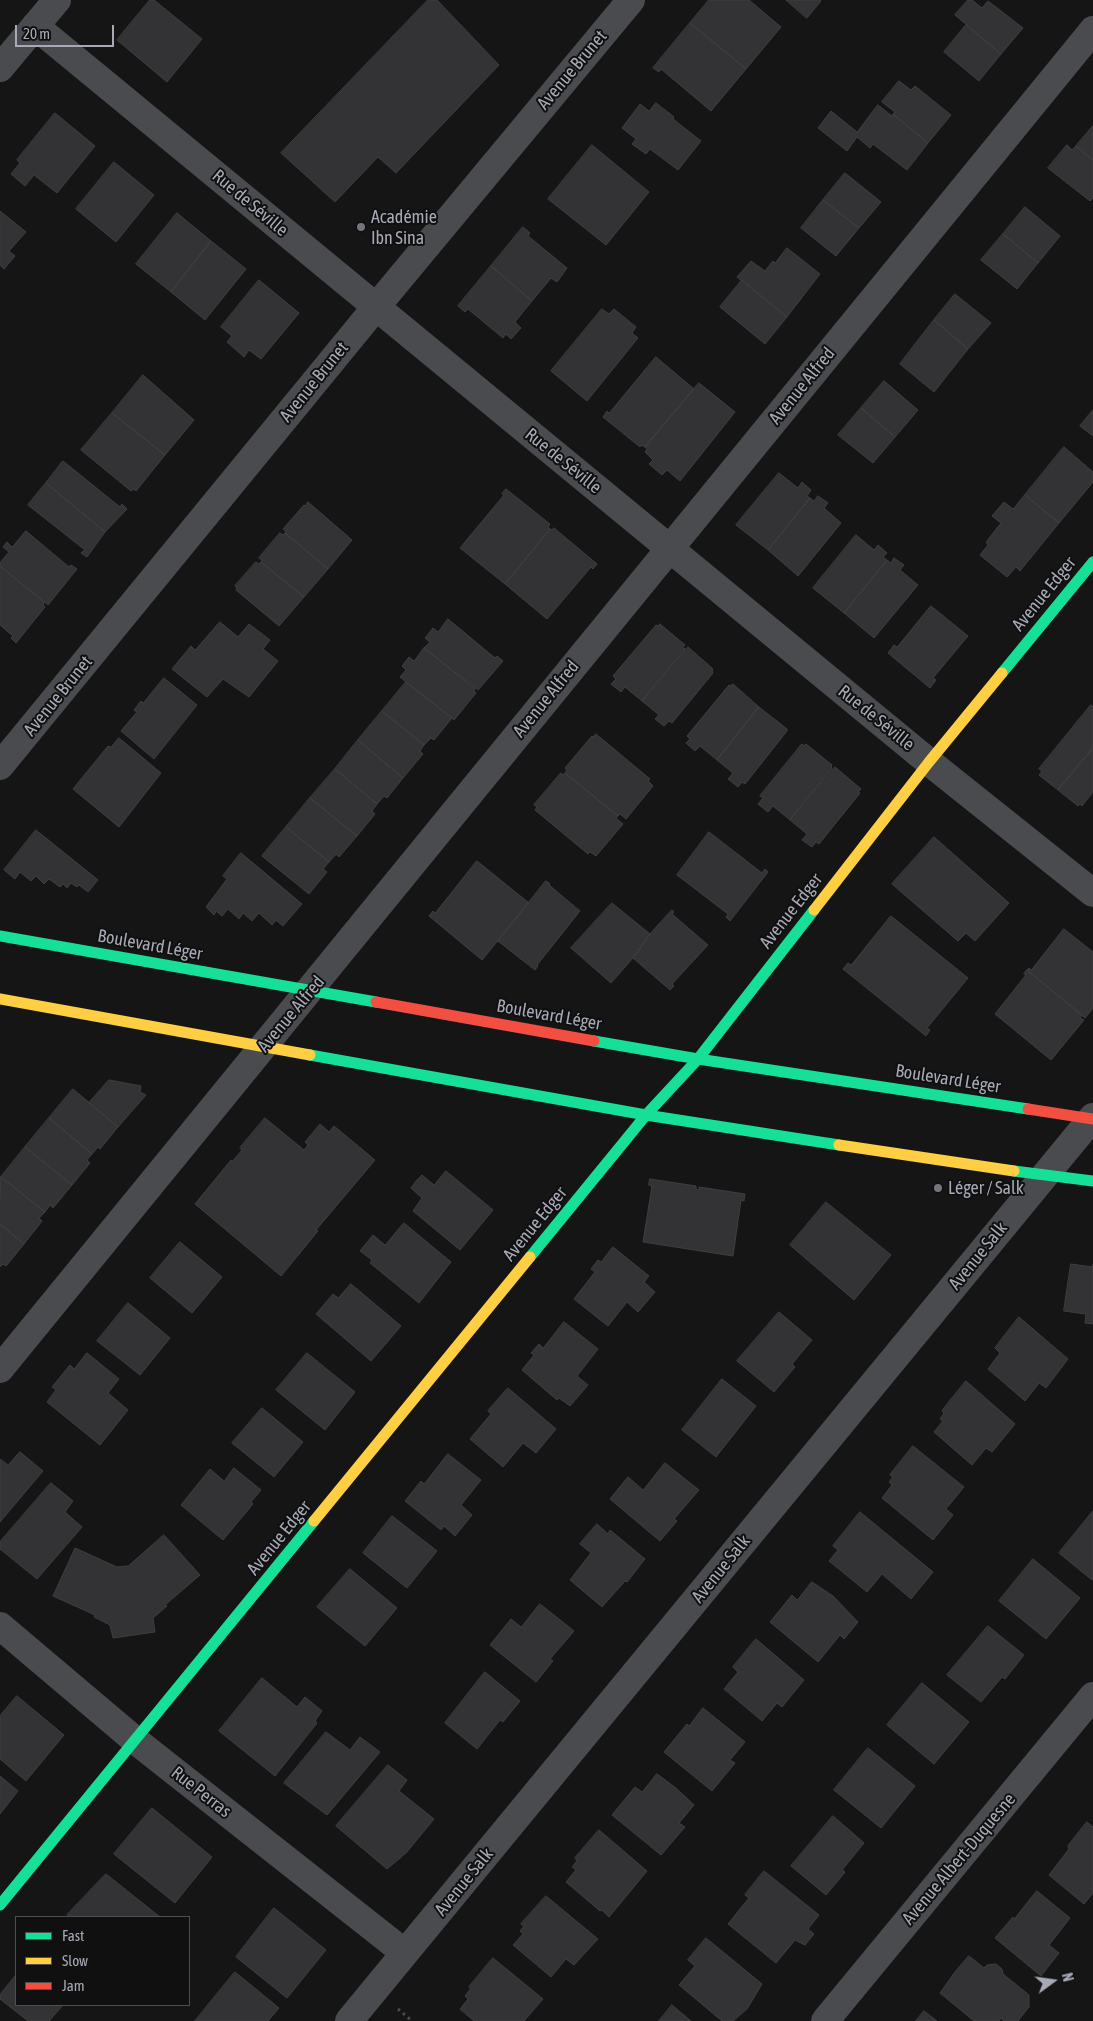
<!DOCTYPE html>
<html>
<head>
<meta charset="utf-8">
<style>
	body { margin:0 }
	#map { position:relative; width:1093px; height:2021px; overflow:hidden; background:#151516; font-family:"Asap Condensed",sans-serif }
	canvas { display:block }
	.legend { position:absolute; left:15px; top:1916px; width:175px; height:90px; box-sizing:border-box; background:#101011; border:1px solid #4c4e53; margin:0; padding:6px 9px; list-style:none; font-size:15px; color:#a7aab6 }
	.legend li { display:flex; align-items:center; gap:10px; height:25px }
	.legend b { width:25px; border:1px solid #4c4e53 }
	.north { position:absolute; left:1028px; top:1956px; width:50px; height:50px; -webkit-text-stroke:4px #101011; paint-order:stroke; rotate:76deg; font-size:14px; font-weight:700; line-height:20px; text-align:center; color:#a7aab6 }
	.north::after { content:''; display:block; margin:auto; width:18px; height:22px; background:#a7aab6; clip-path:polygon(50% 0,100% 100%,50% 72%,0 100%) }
	.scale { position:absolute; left:15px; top:25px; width:99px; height:22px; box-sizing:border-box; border:2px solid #a7aab6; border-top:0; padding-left:6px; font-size:15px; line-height:18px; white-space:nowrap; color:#a7aab6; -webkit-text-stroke:4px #101011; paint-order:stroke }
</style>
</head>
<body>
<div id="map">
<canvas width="1093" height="2021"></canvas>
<ul class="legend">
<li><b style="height:6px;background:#16e098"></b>Fast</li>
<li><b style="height:6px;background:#ffcf43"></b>Slow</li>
<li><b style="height:6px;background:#f24e42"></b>Jam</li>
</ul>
<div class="north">N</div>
<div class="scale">20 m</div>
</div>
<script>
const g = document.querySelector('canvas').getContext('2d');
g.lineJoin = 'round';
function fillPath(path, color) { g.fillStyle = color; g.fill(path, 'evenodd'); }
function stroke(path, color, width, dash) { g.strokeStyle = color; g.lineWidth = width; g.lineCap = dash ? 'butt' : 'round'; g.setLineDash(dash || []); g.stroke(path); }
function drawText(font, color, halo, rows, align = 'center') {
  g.font = font + ' "Asap Condensed",sans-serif'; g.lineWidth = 4; g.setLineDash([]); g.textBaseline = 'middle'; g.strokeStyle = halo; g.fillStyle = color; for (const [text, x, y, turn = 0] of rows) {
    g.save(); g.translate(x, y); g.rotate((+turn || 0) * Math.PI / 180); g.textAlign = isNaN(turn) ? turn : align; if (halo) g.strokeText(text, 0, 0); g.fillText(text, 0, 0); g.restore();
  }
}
const building = new Path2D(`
	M 150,0 L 154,0 L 202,39 L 167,82 L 117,40 Z
	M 428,0 L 437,0 L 499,65 L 396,173 L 378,157 L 335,202 L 281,153 Z
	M 709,0 L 749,0 L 781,27 L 746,69 L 690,23 Z
	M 786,0 L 820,0 L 821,1 L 807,18 Z
	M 968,0 L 972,0 L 982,8 L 988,1 L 1023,28 L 1001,54 L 955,15 Z
	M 690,23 L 746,69 L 711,111 L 661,69 L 659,72 L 653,68 Z
	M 966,25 L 1001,54 L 979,81 L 944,52 Z
	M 899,81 L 911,90 L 915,86 L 951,115 L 928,143 L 893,114 L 895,112 L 882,102 Z
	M 656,103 L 674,117 L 673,119 L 701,141 L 678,170 L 650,149 L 646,154 L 632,144 L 636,139 L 622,128 L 640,104 L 649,111 Z
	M 878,105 L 892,116 L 893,114 L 928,143 L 907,170 L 873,144 L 870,148 L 857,137 L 847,151 L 818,128 L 831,111 L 857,132 Z
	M 55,113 L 95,146 L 57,193 L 34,175 L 25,186 L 11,174 L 20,163 L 17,160 Z
	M 1093,126 L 1093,160 L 1076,146 Z
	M 592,145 L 649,192 L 606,245 L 548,199 Z
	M 1067,145 L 1072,150 L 1076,146 L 1093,160 L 1093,198 L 1090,201 L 1048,168 Z
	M 114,162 L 154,195 L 116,242 L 76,209 Z
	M 845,173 L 881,202 L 859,228 L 823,200 Z
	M 823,200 L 859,228 L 836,256 L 801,228 Z
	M 1025,207 L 1060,236 L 1038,263 L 1003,234 Z
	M 0,211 L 26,232 L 9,251 L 15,256 L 4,269 L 0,265 Z
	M 177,213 L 211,241 L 171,292 L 136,264 Z
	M 523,227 L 530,233 L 528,236 L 567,268 L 557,282 L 551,278 L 532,301 L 491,266 Z
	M 1003,234 L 1038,263 L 1017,289 L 981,260 Z
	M 211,241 L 246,269 L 205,320 L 171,292 Z
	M 787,248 L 820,274 L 787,317 L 737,277 L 751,261 L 765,271 L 773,261 L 775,263 Z
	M 491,266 L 532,301 L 515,322 L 521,328 L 511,339 L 506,334 L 503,338 L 468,309 L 465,312 L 458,306 Z
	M 259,280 L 299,313 L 261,359 L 249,350 L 244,357 L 227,342 L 232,336 L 221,327 Z
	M 742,280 L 787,317 L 765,344 L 720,307 Z
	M 955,294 L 991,323 L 968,349 L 934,320 Z
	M 602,309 L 609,314 L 614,309 L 636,327 L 632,333 L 638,338 L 587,401 L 551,371 Z
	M 934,320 L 968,349 L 934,392 L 900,364 Z
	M 656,357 L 694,389 L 645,447 L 641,445 L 640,447 L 603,417 L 607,411 L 609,413 Z
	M 143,375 L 194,420 L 165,455 L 112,413 Z
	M 884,381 L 918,410 L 895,437 L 861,408 Z
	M 699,383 L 735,412 L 680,481 L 667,470 L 662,475 L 649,464 L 653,460 L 645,452 L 647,449 L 645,447 Z
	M 861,408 L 895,437 L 873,463 L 838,435 Z
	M 1093,410 L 1093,436 L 1080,426 Z
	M 112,413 L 165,455 L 136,491 L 134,489 L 131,491 L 81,450 Z
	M 1064,447 L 1093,472 L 1093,482 L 1059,523 L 1025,495 Z
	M 63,461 L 120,507 L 122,504 L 127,509 L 105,532 L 46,483 Z
	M 779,473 L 798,488 L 802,482 L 811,490 L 807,496 L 810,498 L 768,550 L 736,525 Z
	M 46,483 L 105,532 L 87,557 L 81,553 L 85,550 L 28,505 Z
	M 506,489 L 550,524 L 548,527 L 550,529 L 505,584 L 460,548 L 504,495 L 502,494 Z
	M 1025,495 L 1059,523 L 1020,571 L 1016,567 L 1007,577 L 980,555 L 988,545 L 986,542 L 1001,523 L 992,516 L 1004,502 L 1013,509 Z
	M 818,496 L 828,503 L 824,508 L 841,523 L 798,576 L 768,550 L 810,498 L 814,501 Z
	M 308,502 L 352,540 L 328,569 L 285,533 L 286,531 L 283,529 L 304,505 L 305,506 Z
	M 554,528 L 597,564 L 593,569 L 591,567 L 547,619 L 505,584 L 550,529 L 552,530 Z
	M 26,531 L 69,567 L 71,565 L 77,569 L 48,605 L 0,566 L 0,563 L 9,552 L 3,547 L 7,542 L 12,547 Z
	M 280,533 L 283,535 L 285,533 L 328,569 L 304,597 L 261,562 L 262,560 L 259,558 Z
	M 856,535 L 874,550 L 878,545 L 887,553 L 883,557 L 887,560 L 844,613 L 813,588 Z
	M 894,558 L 904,565 L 900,570 L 918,585 L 874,638 L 844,613 L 887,560 L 891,563 Z
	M 256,562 L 259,564 L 261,562 L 304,597 L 279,626 L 236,590 L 237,588 L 235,586 Z
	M 0,566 L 44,602 L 43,605 L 45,607 L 16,643 L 11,638 L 13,636 L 0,625 Z
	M 931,606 L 968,636 L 933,678 L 936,680 L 930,688 L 888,653 L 894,645 L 897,647 Z
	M 448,619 L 495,658 L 497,656 L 503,661 L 478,690 L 424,648 L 430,642 L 425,638 L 433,628 L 438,632 Z
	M 220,622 L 238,637 L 249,624 L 270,640 L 263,649 L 278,661 L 249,697 L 223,679 L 207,697 L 172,669 L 191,646 L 195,650 Z
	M 660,624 L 685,645 L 683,647 L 685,649 L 642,701 L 625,687 L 621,692 L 611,684 L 616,679 L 613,676 L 656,625 L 658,626 Z
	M 688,647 L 713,669 L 712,671 L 713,673 L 672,723 L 669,721 L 664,726 L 655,719 L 659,715 L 642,701 Z
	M 424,648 L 475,689 L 474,691 L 476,693 L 454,720 L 400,677 L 406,670 L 402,666 L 409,657 L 414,661 Z
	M 164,678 L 197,705 L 154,759 L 121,731 L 137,712 L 134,710 L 141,701 L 143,703 Z
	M 406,682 L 452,718 L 434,740 L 431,738 L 424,745 L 382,711 Z
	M 733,684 L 759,707 L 717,760 L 700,746 L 695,751 L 686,743 L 690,739 L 687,736 L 729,685 L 731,686 Z
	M 1091,705 L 1093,707 L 1093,748 L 1058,790 L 1039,775 L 1042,771 L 1039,769 Z
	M 759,707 L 787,729 L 787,731 L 745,784 L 742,782 L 738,787 L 728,779 L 733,773 L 717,760 Z
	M 382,711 L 424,745 L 420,751 L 423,754 L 403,778 L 358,740 Z
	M 596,734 L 650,779 L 648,781 L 653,786 L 626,819 L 620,814 L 618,816 L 565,773 L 567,770 L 565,768 L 592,736 L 593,737 Z
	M 119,738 L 161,773 L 119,827 L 73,789 L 108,746 L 111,747 Z
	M 358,740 L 403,778 L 387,798 L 384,796 L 377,804 L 335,769 Z
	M 802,744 L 804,746 L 806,744 L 832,765 L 831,767 L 832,768 L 790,820 L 773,806 L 768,812 L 758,804 L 763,798 L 760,796 Z
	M 1093,748 L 1093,792 L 1082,806 L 1080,804 L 1078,806 L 1058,790 Z
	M 835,767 L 861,789 L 858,792 L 860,793 L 819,844 L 816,842 L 812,847 L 802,840 L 807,834 L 790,820 Z
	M 335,769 L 377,804 L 372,811 L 375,814 L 357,836 L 310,798 Z
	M 561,773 L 563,775 L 565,773 L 618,816 L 616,818 L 623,824 L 596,856 L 590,852 L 588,854 L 535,810 L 537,807 L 534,805 Z
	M 310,798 L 357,836 L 339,857 L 336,854 L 329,862 L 286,827 Z
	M 286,827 L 329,862 L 323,869 L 327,872 L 309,894 L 262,856 Z
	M 36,830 L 98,880 L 88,892 L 79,885 L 77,887 L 71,883 L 67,888 L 63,884 L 60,887 L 49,879 L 44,884 L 36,876 L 31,881 L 20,872 L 15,879 L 4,870 Z
	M 709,832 L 762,873 L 765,869 L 768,872 L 730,921 L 726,917 L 728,914 L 677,875 Z
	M 934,837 L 1009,903 L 975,941 L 966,933 L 958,941 L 892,884 Z
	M 241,853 L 302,904 L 283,926 L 276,920 L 272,925 L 259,913 L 252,921 L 243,913 L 239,919 L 228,909 L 222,916 L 216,911 L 214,915 L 206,907 L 227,879 L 223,876 Z
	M 477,861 L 529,903 L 482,960 L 429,916 L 433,911 L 435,913 Z
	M 546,881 L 550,884 L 549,885 L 580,911 L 537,965 L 538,966 L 535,970 L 498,941 Z
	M 612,903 L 650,934 L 633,958 L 611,983 L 571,948 Z
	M 672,910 L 674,912 L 672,914 L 708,945 L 672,984 L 674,986 L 670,990 L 633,958 L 650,934 Z
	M 891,916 L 968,978 L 927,1028 L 930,1030 L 926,1036 L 843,969 L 848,963 L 851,965 Z
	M 1064,929 L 1093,952 L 1093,1008 L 1085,1018 L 1027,970 L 1029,968 L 1031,970 Z
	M 1027,970 L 1082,1015 L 1080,1018 L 1084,1020 L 1051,1060 L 995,1014 L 1026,975 L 1024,974 Z
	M 109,1080 L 141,1086 L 140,1092 L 146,1095 L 118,1127 L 89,1103 Z
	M 73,1089 L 118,1127 L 100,1149 L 98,1147 L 92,1154 L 49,1118 Z
	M 49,1118 L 92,1154 L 87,1160 L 90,1163 L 72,1185 L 25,1147 Z
	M 265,1118 L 304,1150 L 308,1145 L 305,1142 L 320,1124 L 329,1132 L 334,1126 L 375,1160 L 316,1230 L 318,1231 L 281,1276 L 195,1204 L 231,1160 L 232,1162 L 242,1150 L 240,1148 Z
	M 25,1147 L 72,1185 L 53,1208 L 50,1205 L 45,1212 L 1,1177 Z
	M 446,1171 L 493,1210 L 460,1250 L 413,1211 L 422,1198 L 411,1188 L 416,1181 L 422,1175 L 434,1185 Z
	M 1,1177 L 45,1212 L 39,1218 L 42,1221 L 24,1244 L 0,1224 Z
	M 650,1179 L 696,1186 L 696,1189 L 699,1190 L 699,1187 L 745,1194 L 744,1201 L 741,1200 L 733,1256 L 643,1242 L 652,1186 L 649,1185 Z
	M 826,1202 L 891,1255 L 854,1300 L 790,1245 Z
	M 404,1223 L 451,1262 L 419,1303 L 370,1263 L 372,1260 L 360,1251 L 373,1235 L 385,1245 Z
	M 0,1224 L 24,1244 L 6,1266 L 3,1264 L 0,1267 Z
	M 180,1242 L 222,1277 L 192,1313 L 150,1278 Z
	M 613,1247 L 649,1276 L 644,1282 L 655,1292 L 638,1312 L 627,1302 L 608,1326 L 574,1299 L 595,1272 L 591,1269 L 598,1260 L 601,1262 Z
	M 1071,1264 L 1093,1267 L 1093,1264 L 1093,1324 L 1085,1323 L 1086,1314 L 1064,1311 Z
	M 351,1284 L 401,1326 L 371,1361 L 316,1314 L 333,1294 L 338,1298 Z
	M 128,1303 L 170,1338 L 140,1375 L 97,1341 Z
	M 779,1312 L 812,1340 L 792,1364 L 795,1367 L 774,1392 L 737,1361 Z
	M 1019,1317 L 1068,1359 L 1046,1388 L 1039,1383 L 1025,1401 L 988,1369 L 1000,1353 L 995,1348 Z
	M 564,1322 L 598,1349 L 577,1376 L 588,1385 L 570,1406 L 559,1398 L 557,1400 L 522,1370 L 534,1355 L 531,1353 L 539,1344 L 543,1348 Z
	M 87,1353 L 119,1379 L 108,1393 L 128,1410 L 100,1445 L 47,1402 L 56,1390 L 52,1387 L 70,1365 L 74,1369 Z
	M 307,1353 L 355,1392 L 325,1430 L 276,1390 Z
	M 722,1379 L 756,1406 L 716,1457 L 682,1430 Z
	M 966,1381 L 1015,1424 L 992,1452 L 986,1448 L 972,1465 L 934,1432 L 943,1421 L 940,1419 L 944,1413 L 942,1411 Z
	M 508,1388 L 556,1429 L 536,1453 L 523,1443 L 503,1467 L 470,1439 L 491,1414 L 488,1411 Z
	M 262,1408 L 303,1442 L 274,1477 L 232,1443 Z
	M 913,1446 L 964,1487 L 946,1509 L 953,1515 L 933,1540 L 882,1498 L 892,1485 L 889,1482 L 893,1477 L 890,1475 Z
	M 20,1452 L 43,1471 L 0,1522 L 0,1459 L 8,1465 Z
	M 448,1454 L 481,1480 L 461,1505 L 472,1515 L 455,1536 L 444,1526 L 441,1530 L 405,1501 L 421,1481 L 424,1484 Z
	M 665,1463 L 699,1490 L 674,1519 L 677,1521 L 660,1541 L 610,1499 L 628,1477 L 643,1490 Z
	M 234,1468 L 261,1490 L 251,1502 L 253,1504 L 223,1540 L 181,1505 L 210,1469 L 224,1481 Z
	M 51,1483 L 73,1501 L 65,1512 L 82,1527 L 37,1579 L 0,1549 L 0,1542 Z
	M 1093,1511 L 1093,1578 L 1092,1580 L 1059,1553 Z
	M 860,1512 L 933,1572 L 911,1599 L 882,1574 L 867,1592 L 829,1561 L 838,1550 L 833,1546 Z
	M 392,1516 L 437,1551 L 407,1588 L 363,1553 Z
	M 597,1524 L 608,1534 L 610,1530 L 645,1559 L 627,1582 L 625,1581 L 602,1607 L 570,1580 L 591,1553 L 580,1544 Z
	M 164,1535 L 200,1575 L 165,1605 L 167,1606 L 153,1618 L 155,1632 L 113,1638 L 110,1625 L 94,1617 L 95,1615 L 53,1596 L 75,1548 L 117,1567 L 128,1566 Z
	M 1033,1559 L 1080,1598 L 1046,1639 L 999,1601 Z
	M 350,1569 L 397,1608 L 365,1646 L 317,1607 Z
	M 812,1582 L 833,1596 L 858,1622 L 844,1639 L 840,1635 L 818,1662 L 770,1622 L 792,1595 L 797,1600 Z
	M 540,1604 L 574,1631 L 550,1659 L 553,1661 L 536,1682 L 490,1645 L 511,1619 L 521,1627 Z
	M 988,1626 L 1024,1655 L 1005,1679 L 1002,1677 L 981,1702 L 947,1675 Z
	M 756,1639 L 804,1680 L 782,1707 L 777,1703 L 762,1721 L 724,1689 L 738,1672 L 733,1667 Z
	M 485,1672 L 520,1701 L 503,1722 L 500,1720 L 477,1749 L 445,1723 Z
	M 262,1678 L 297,1707 L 305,1697 L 322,1711 L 315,1721 L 317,1723 L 275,1776 L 219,1731 Z
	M 922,1683 L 969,1722 L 934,1764 L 887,1725 Z
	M 17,1696 L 64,1735 L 26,1781 L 0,1759 L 0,1716 Z
	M 703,1708 L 745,1742 L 730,1760 L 735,1763 L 712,1791 L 664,1752 L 687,1724 L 689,1726 Z
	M 326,1732 L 350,1750 L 360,1737 L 380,1752 L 327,1815 L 284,1783 Z
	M 868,1748 L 915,1786 L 881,1828 L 834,1790 Z
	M 388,1765 L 407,1780 L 399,1791 L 434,1819 L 406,1853 L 387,1869 L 336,1826 Z
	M 657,1774 L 676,1788 L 694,1805 L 679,1823 L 685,1827 L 661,1855 L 612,1815 L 635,1787 L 642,1792 Z
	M 0,1776 L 18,1791 L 0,1814 Z
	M 152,1808 L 212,1857 L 175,1903 L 114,1854 Z
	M 833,1816 L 864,1843 L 842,1870 L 845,1872 L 826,1895 L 791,1866 Z
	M 1087,1822 L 1093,1827 L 1093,1893 L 1084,1904 L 1049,1875 L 1069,1849 L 1068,1846 Z
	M 599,1830 L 647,1871 L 609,1917 L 602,1910 L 600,1911 L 566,1882 L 576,1870 L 572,1867 L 577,1861 L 575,1858 Z
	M 764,1871 L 819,1915 L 808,1929 L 814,1934 L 805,1945 L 795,1940 L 776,1963 L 728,1924 L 749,1898 L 745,1895 Z
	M 106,1874 L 160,1917 L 70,1917 L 67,1915 Z
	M 1037,1891 L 1070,1918 L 1049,1945 L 1059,1953 L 1041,1976 L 995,1938 L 1013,1917 L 1014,1919 Z
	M 546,1896 L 598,1939 L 574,1965 L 566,1959 L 551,1977 L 513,1945 L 523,1934 L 520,1931 L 524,1926 L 521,1924 Z
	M 274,1908 L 326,1950 L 287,1998 L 236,1957 Z
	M 706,1938 L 762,1984 L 747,2009 L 733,2021 L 722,2021 L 679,1985 L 695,1966 L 688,1960 Z
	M 969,1956 L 984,1968 L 987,1965 L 996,1964 L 1002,1969 L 1003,1974 L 1029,1995 L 1029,2007 L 1018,2021 L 1004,2021 L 1001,2018 L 999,2021 L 974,2021 L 940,1993 L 955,1972 Z
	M 493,1958 L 543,1999 L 524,2021 L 474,2021 L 460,2009 L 468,1999 L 465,1996 L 471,1988 L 469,1987 Z
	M 235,1972 L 279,2008 L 268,2021 L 195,2021 Z
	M 16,1975 L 16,2005 L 63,2005 L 49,2021 L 28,2021 L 0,1999 L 0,1995 Z
	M 672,2005 L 691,2021 L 659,2021 Z
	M 924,2011 L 937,2021 L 916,2021 Z`);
fillPath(building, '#333335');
stroke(building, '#3e3f42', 1);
stroke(new Path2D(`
	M 398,2009 L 412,2021`), '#4b4c50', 3, [2.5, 4]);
stroke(new Path2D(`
	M 35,26 L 929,762 L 1093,893
	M 0,68 L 57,0
	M 0,766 L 376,307 L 631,0
	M 0,1369 L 1093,30
	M 0,1626 L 136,1741 L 405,1953
	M 349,2021 L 1093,1117
	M 825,2021 L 1093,1696`), '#4a4b4e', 28);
stroke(new Path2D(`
	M 1002,673 L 1093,562
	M 0,936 L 376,1002
	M 594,1041 L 698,1059 L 1028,1109
	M 310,1055 L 646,1115 L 839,1145
	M 1014,1171 L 1093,1181
	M 530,1257 L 646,1115 L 698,1059 L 814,910
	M 0,1905 L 314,1521`), '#16e098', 11);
stroke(new Path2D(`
	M 814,910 L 929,762 L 1002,673
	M 0,999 L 310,1055
	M 839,1145 L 1014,1171
	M 314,1521 L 530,1257`), '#ffcf43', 11);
stroke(new Path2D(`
	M 376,1002 L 594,1041
	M 1028,1109 L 1093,1119`), '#f24e42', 11);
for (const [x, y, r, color] of [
	[361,227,5,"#74767e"],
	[938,1188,5,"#74767e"]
]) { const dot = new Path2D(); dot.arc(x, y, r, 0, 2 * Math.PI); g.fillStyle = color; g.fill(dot); stroke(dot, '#101011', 2); }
drawText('18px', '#a7aab6', '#101011', [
	["Avenue Brunet",572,70,-50],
	["Rue de Séville",250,203,40],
	["Avenue Brunet",314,382,-51],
	["Avenue Alfred",802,386,-51],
	["Rue de Séville",563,461,39],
	["Avenue Edger",1044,594,-51],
	["Avenue Brunet",58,696,-51],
	["Avenue Alfred",546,699,-51],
	["Rue de Séville",876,718,39],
	["Avenue Edger",791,911,-52],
	["Boulevard Léger",150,945,10],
	["Avenue Alfred",291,1014,-50],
	["Boulevard Léger",549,1015,10],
	["Boulevard Léger",948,1079,9],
	["Avenue Edger",535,1224,-51],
	["Avenue Salk",978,1256,-51],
	["Avenue Edger",279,1538,-51],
	["Avenue Salk",721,1569,-51],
	["Rue Perras",201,1792,38],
	["Avenue Albert-Duquesne",959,1859,-50],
	["Avenue Salk",464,1882,-51]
]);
drawText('18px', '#a7aab6', '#101011', [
	["Académie",371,217],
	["Ibn Sina",371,238],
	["Léger / Salk",948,1188]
], 'left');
</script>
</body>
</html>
